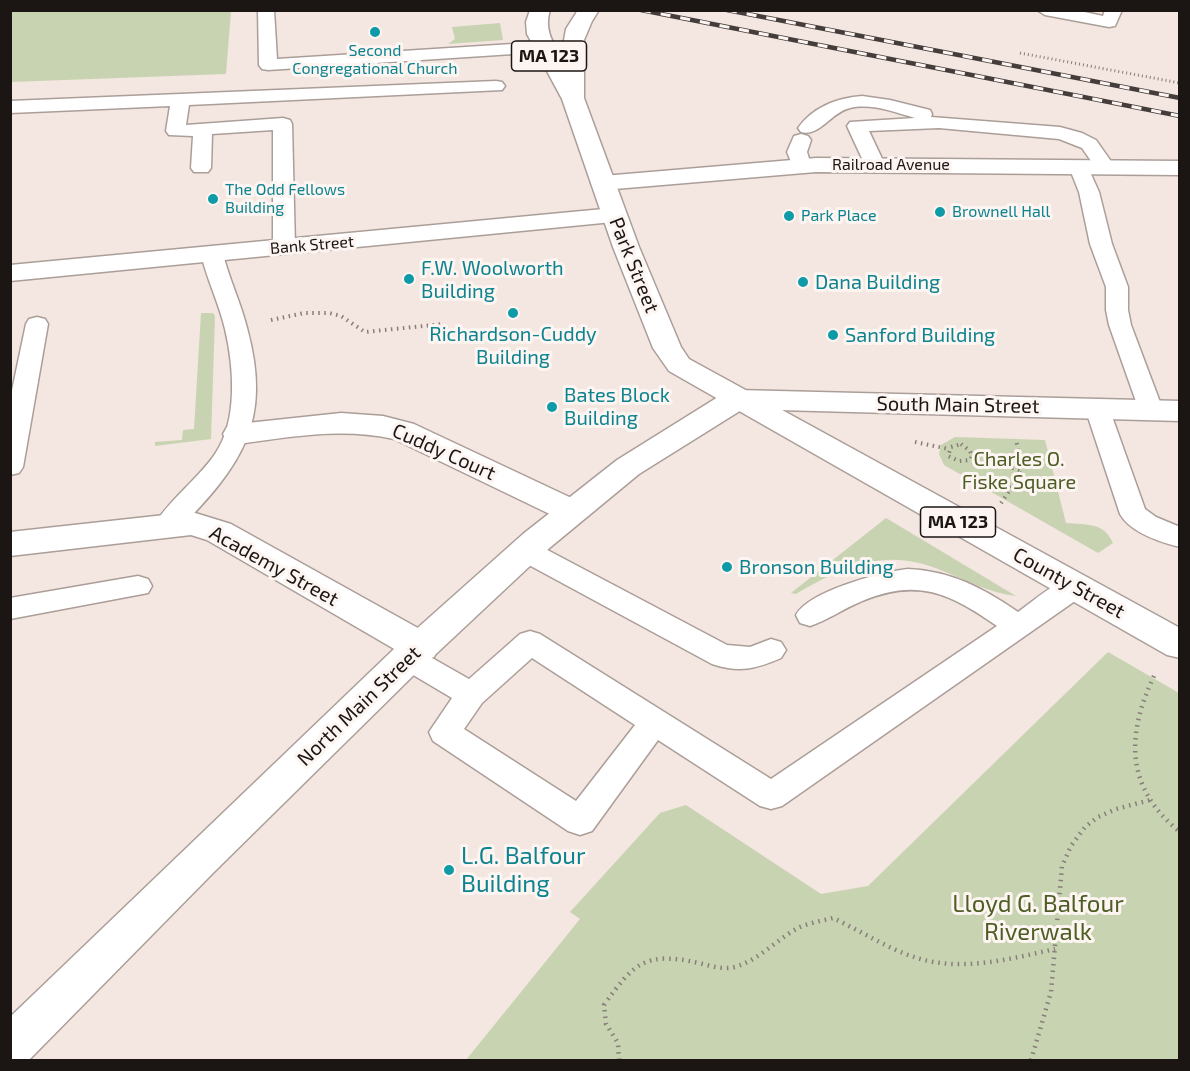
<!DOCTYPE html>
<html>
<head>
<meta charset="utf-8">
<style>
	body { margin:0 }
	#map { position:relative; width:1190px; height:1071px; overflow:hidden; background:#f4e6e0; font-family:"Exo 2",sans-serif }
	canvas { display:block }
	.frame { position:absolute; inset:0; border:12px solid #1b1614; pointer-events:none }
</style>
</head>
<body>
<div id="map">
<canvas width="1190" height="1071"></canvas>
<div class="frame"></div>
</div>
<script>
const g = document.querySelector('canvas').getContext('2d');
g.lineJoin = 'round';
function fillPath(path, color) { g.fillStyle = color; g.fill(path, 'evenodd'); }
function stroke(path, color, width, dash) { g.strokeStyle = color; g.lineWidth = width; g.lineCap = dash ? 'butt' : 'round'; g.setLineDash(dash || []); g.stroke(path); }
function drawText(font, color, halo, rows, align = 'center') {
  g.font = font + ' "Exo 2",sans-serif'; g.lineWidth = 6; g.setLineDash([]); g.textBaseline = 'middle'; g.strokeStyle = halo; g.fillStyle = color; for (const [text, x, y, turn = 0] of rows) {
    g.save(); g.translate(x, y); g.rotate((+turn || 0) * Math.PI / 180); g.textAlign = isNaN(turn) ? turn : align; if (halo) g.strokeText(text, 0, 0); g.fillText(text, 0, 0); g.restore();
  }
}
fillPath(new Path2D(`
	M 10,11 L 231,11 L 226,74 L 11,82 Z
	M 500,23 L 503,40 L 448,44 L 455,39 L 452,27 Z
	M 201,313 L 213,313 L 215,316 L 211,439 L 155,446 L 155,442 L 182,440 L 183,430 L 194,429 Z
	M 955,437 L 1045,440 L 1066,523 C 1087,525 1104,522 1113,543 L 1098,553 L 944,465 L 939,454 L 941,445 Z
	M 886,518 L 1016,596 C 990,593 968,581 943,571 C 887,547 846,565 796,594 L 791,593 Z
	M 1108,652 L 1179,693 L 1179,1060 L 466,1060 L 580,919 L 570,912 L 660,813 L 686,805 L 821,894 L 868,886 Z`), '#c8d3b2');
const lane = new Path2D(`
	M 258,10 L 274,10 L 277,59 L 544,42 L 550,43 L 553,47 L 550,51 L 544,52 L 268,70 L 262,69 L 259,65 Z
	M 1037,10 L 1075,10 L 1103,16 L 1105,10 L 1122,10 L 1115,26 L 1109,27 L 1045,15 Z
	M 496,81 L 502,82 L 505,86 L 502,90 L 189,105 L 186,125 L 283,118 L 290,120 L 292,124 L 295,247 L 292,252 L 284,253 L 276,252 L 273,247 L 273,130 L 212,134 L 211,168 L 208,172 L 194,172 L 191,168 L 193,136 L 169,135 L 166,131 L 170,106 L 10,113 L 10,101 Z
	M 862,96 L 890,100 L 930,110 L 932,114 L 931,117 L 1060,127 L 1082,133 L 1096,140 L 1115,167 L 1112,171 L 1098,171 L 1082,148 L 1059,139 L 939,128 L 869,131 L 885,165 L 882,169 L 868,169 L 865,165 L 847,126 L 850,122 L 915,118 C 894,112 871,103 850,108 C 831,112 820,137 801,132 L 798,128 C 813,107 837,98 862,96 Z
	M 801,134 L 808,136 L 811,140 L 807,152 L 811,165 L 808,169 L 794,169 L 787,152 L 794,136 Z
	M 1079,161 L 1086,163 L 1099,192 L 1112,244 L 1128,287 L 1128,310 L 1131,325 L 1163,410 L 1160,416 L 1151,418 L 1142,416 L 1139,410 L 1109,325 L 1106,310 L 1106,287 L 1090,244 L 1079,192 L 1069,167 L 1072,163 Z
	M 212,248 L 220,249 L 223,254 C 229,279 241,303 247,328 C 273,423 241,466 177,531 L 168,533 L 159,531 L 155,524 C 169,500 198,479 215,454 C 238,421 234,367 225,329 C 219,303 207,280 201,254 L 204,249 Z
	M 37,317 L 45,319 L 48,324 L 23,467 L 19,473 L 10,475 L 10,400 L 26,324 L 29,319 Z
	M 1097,400 L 1106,402 L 1109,408 L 1145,509 L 1156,517 L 1180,527 L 1180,547 C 1160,542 1131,533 1120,514 L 1085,408 L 1088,402 Z
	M 526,541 L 536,544 L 727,645 L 750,647 L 771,639 L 781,642 L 786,650 L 781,658 C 756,669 739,673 712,664 L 516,558 L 512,551 L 516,544 Z
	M 908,569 C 951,571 983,588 1018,612 C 1037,599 1062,573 1085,580 L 1089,587 L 1085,594 L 782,806 L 771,809 L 760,806 L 658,740 L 592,831 L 580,835 L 568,831 L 433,741 L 429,732 L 452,698 L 398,666 L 393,658 L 398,650 L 408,647 L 418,650 L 469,679 L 520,634 L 530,631 L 540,634 L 771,779 L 997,626 C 950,593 916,577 860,602 C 843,609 828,620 810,626 L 800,623 L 796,615 C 809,591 881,572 908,569 ZM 532,658 L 635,725 L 576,801 L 464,729 L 482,703 Z
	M 138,576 L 148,579 L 152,586 L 148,593 L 10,619 L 10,598 Z`);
const street = new Path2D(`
	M 816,158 L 1180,161 L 1180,175 L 816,172 L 603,190 L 594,188 L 591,183 L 594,178 L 603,176 Z
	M 614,208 L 623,211 L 627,216 L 623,221 L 10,281 L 10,265 Z
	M 341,413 L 383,416 L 414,424 L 582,503 L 587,511 L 582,519 L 571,522 L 560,519 L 394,439 C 342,427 289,437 238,444 L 227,441 L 223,434 L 227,427 L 238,424 Z
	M 192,512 L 231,524 L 434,637 L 439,647 L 434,657 L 421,661 L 408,657 L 207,540 L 191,535 L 10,556 L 10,532 Z`);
const secondary = new Path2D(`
	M 737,390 L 1180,401 L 1180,421 L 743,409 L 639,474 L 547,550 L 421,668 L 214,872 L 29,1060 L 10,1060 L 10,1017 L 395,648 L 523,534 L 617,460 L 726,392 Z`);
const highway = new Path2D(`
	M 530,10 L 550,10 C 544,29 552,41 561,57 L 566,29 L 578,10 L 599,10 L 592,21 L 584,40 L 584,98 L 639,247 L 681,347 L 689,359 L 1180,628 L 1180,658 L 1167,655 L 669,371 L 653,348 L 613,247 L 562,99 L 527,34 L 526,22 Z`);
stroke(lane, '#ab9e99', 3);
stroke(street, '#ab9e99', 3);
stroke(secondary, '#ab9e99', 3);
stroke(highway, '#ab9e99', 3);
stroke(new Path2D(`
	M 1020,53 L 1180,83`), '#877e7a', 3, [1, 3]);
stroke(new Path2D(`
	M 271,320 L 304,313 L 329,313 L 341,316 L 365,332 L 443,324
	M 915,442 L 949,449
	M 961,444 L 970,451 L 972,456 L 970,460 L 959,461 L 948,456 L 951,447 Z
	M 972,456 L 1023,471
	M 1001,503 L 1023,471 L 1016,440`), '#877e7a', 4, [1.5, 4.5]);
stroke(new Path2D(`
	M 1154,676 C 1126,735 1125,788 1180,832
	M 619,1060 L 618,1043 L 606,1024 L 604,1005 C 634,963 645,951 699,963 C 711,966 723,970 735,967 C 759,960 776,940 798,928 C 808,923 821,921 833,918 C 861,931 888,949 917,958 C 962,972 1010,959 1055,949
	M 1031,1060 L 1051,992 L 1062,866 L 1071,846 L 1085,827 L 1098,817 L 1116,809 L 1150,800`), '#877e7a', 4.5, [1.5, 5]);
fillPath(lane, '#fff');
fillPath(street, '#fff');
fillPath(secondary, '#fff');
fillPath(highway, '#fff');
const rail = new Path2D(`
	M 641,10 L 1180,116
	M 727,10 L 1180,98`);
stroke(rail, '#443d3b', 4.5);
stroke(rail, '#fdf5f1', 3, [10]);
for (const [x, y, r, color] of [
	[375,32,6,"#0f9aa8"],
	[213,199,6,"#0f9aa8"],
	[940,212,6,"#0f9aa8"],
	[789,216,6,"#0f9aa8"],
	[409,279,6,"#0f9aa8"],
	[803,282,6,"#0f9aa8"],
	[513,313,6,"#0f9aa8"],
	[833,335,6,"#0f9aa8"],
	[552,407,6,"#0f9aa8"],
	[727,567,6,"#0f9aa8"],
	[449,870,6,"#0f9aa8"]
]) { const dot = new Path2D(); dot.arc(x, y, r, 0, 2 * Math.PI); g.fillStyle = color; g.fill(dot); stroke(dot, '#fdf5f1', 2); }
drawText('16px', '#0d838f', '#fdf5f1', [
	["Second",375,51,"center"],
	["Congregational Church",375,69,"center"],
	["The Odd Fellows",225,190],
	["Building",225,208],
	["Brownell Hall",952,212],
	["Park Place",801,216]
], 'left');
drawText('16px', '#1b1614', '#fdf5f1', [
	["Railroad Avenue",891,165],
	["Bank Street",312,245,-5]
]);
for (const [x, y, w] of [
	[549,56,75],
	[958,522,75]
]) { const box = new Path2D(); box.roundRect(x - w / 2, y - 15, w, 30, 4.5); g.fillStyle = '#fdf5f1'; g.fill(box); stroke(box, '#1b1614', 1.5); }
drawText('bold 18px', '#1b1614', null, [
	["MA 123",549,56],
	["MA 123",958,522]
]);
drawText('20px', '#1b1614', '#fdf5f1', [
	["Park Street",634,265,68],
	["South Main Street",958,405,1],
	["Cuddy Court",444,452,24],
	["Academy Street",274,566,29],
	["County Street",1069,583,29],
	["North Main Street",359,706,-44]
]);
drawText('20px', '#0d838f', '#fdf5f1', [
	["F.W. Woolworth",421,268],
	["Building",421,291],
	["Dana Building",815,282],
	["Richardson-Cuddy",513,334,"center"],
	["Building",513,357,"center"],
	["Sanford Building",845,335],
	["Bates Block",564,395],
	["Building",564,418],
	["Bronson Building",739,567]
], 'left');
drawText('20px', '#4d5d24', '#fdf5f1', [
	["Charles O.",1019,459],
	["Fiske Square",1019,482]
]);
drawText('24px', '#0d838f', '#fdf5f1', [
	["L.G. Balfour",461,856],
	["Building",461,884]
], 'left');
drawText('24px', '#4d5d24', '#fdf5f1', [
	["Lloyd G. Balfour",1038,904],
	["Riverwalk",1038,932]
]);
</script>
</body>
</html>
